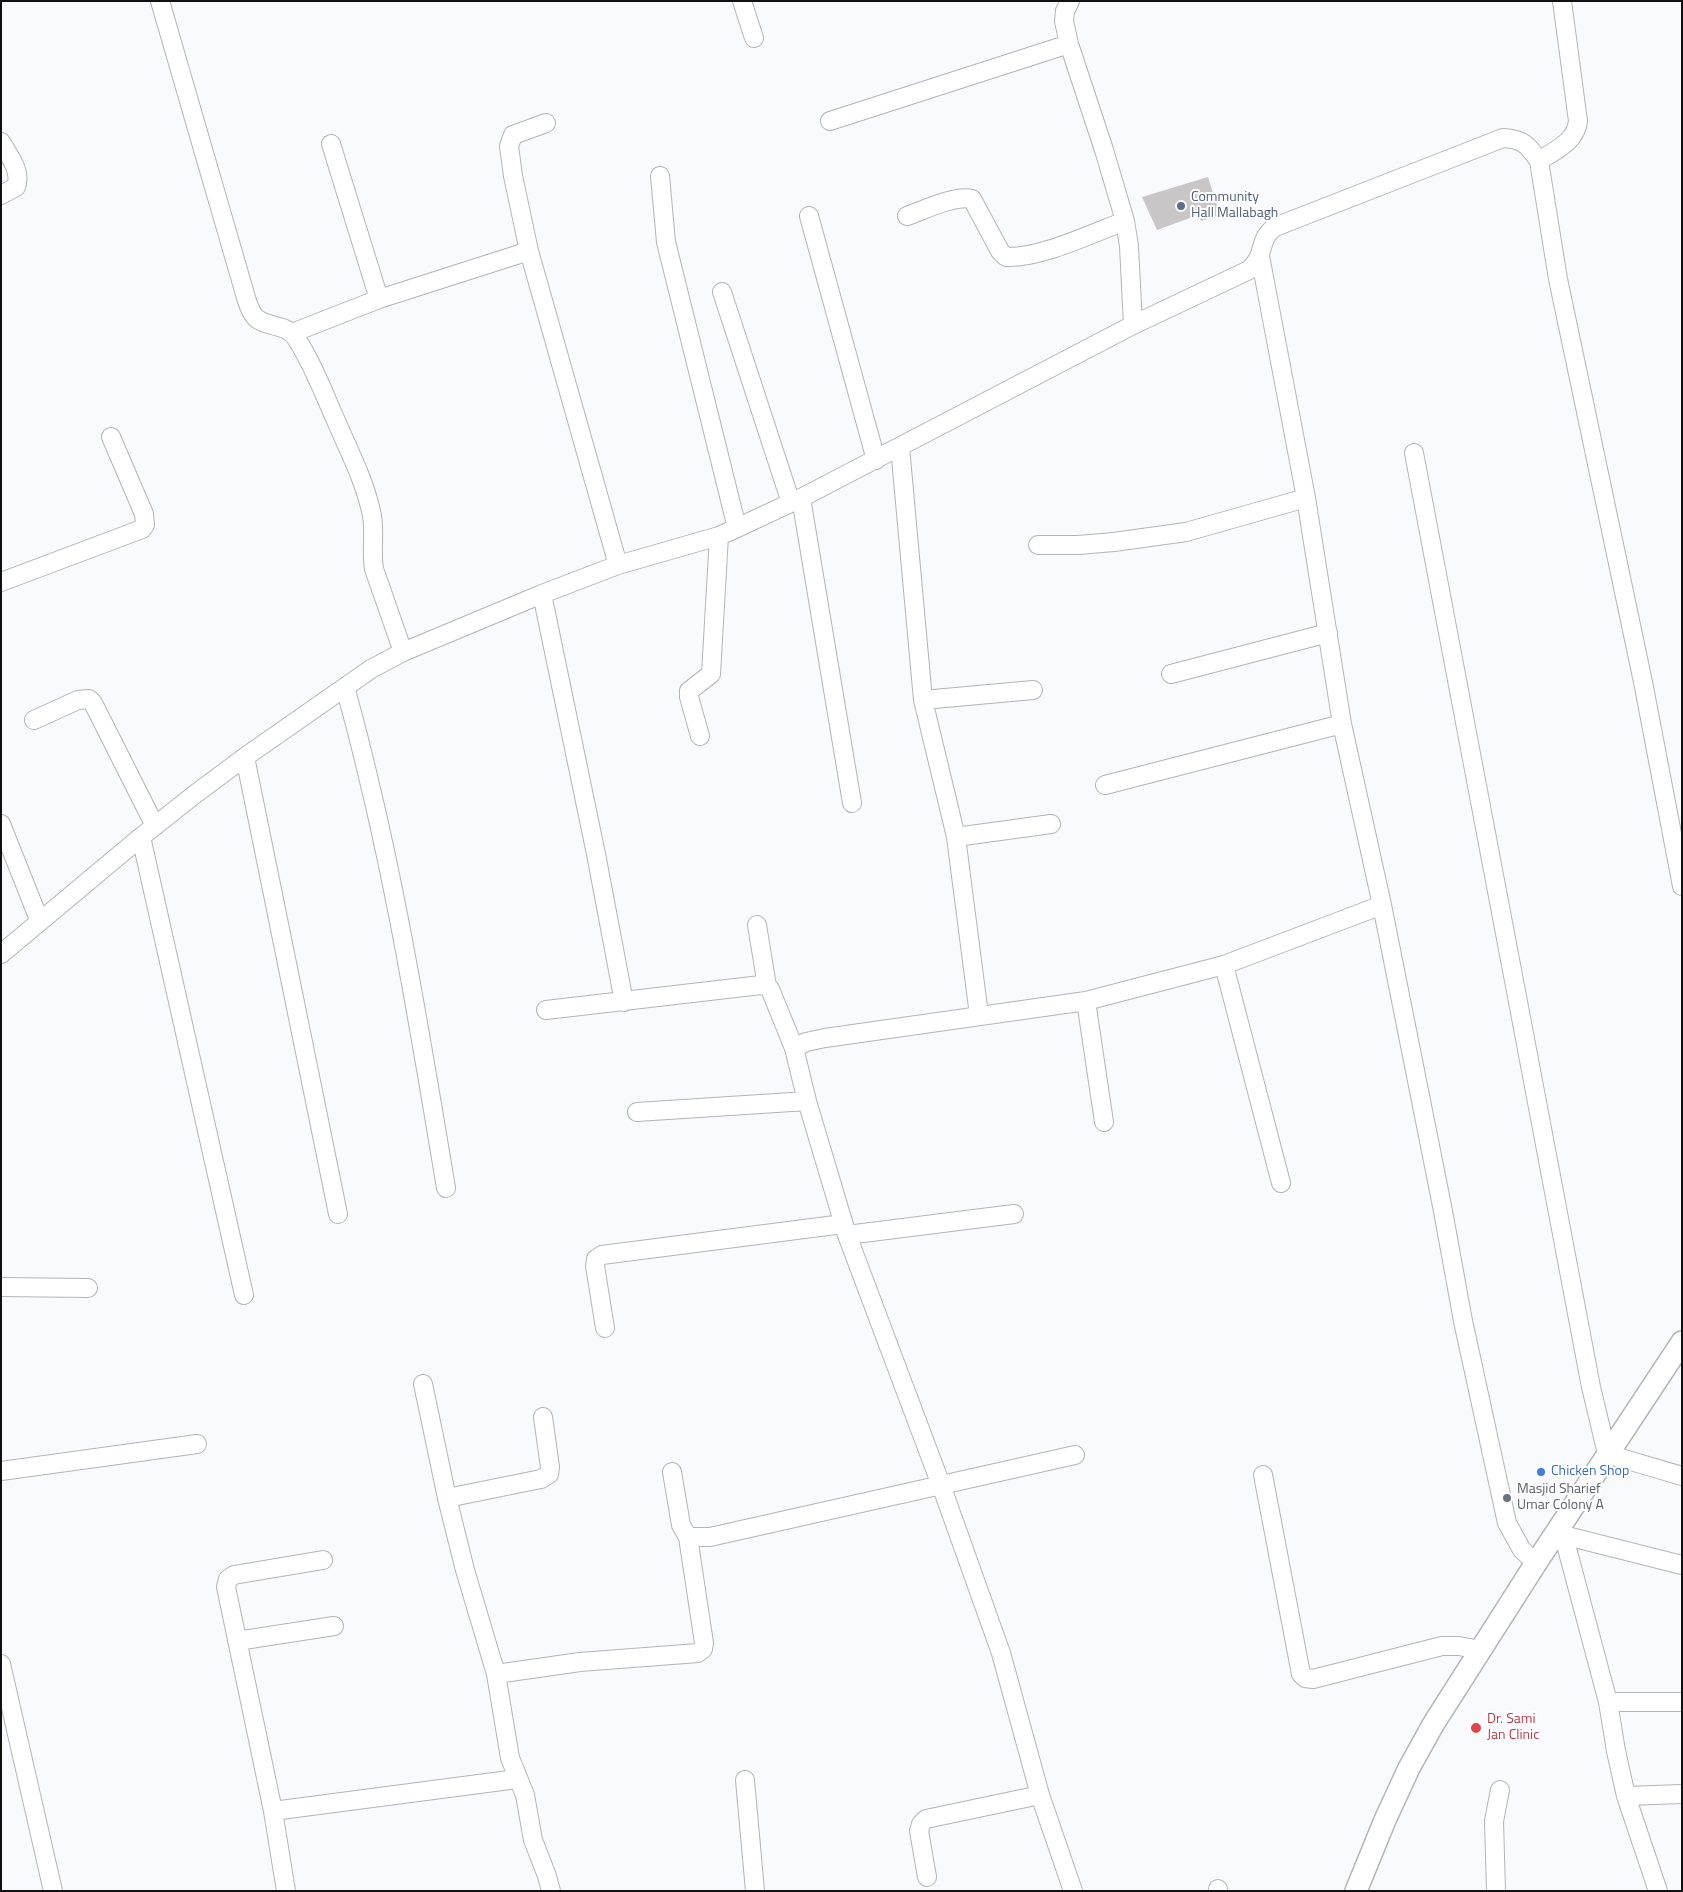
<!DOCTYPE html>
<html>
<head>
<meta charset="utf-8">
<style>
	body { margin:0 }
	#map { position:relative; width:1683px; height:1892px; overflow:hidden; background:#f8fafe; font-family:"Titillium Web",sans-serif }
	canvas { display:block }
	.frame { position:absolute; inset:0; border:2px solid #101012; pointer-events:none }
</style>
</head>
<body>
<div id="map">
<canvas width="1683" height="1892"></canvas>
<div class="frame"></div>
</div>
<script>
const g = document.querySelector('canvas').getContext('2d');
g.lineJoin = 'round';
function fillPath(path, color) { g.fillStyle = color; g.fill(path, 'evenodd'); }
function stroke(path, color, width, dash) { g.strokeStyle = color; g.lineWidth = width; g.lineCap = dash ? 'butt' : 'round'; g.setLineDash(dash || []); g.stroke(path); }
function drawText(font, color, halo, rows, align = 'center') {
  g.font = font + ' "Titillium Web",sans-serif'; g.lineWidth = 4; g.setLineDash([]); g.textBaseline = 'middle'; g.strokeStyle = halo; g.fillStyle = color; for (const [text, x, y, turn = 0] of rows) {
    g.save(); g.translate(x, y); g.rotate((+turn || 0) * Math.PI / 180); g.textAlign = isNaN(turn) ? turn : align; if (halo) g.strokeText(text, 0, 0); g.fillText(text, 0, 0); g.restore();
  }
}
fillPath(new Path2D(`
	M 1208,177 L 1220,215 L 1201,221 L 1198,215 L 1157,230 L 1142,197 Z`), '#cac6c8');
const minor = new Path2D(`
	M 160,1 L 247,301 C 249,307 251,313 256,318 C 267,328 286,323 296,338 C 313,364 324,394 337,423 C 350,453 366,484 372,516 C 375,533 371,551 374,569 L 403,652
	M 742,1 L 754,38
	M 1070,1 L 1065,11 L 1064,21 L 1069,44 L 1104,150 L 1125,221 L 1129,246 L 1133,325
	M 830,121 L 1069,44
	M 546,123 L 513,135 L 509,146 L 513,176 L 529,251 L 618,565
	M 1,142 C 9,156 22,171 16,187 L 1,195
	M 331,144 L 379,299
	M 1539,161 C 1555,150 1576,142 1578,121 L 1562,1
	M 660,176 L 666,242 L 737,528
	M 809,216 L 876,460
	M 907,216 C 924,210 955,195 972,199 L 1000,251 L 1006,257 C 1042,258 1090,234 1125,221
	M 1260,256 L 1306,498 L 1342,724 L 1382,905 L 1443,1211 L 1463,1321 L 1507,1523 L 1522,1550 L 1536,1563
	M 722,292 L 791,503
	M 292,333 L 379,299 L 529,251
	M 900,447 L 923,700 L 956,837 L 979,1015
	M 1414,453 L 1591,1387 L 1607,1454 L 1682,1476
	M 801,498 L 852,803
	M 1038,545 L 1078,545 L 1114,542 L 1186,532 L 1306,498
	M 1,582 L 142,529 L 145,525 L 144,514 L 111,437
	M 542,594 L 596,854 L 624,1002
	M 1171,674 L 1328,633
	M 345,687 C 391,852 418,1020 446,1188
	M 923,700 L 1033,690
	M 34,720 L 78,700 L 89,699 L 93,703 L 155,826
	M 700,736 L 689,697 L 689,691 L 711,674 L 719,536
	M 245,757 L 338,1214
	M 1105,785 L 1342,724
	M 1,824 L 40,922
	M 141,837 L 244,1295
	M 956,837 L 1051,824
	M 757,925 L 767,986
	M 1,954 L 141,837 L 194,795 L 245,757 L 371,669 L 403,652 L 542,594 L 618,565 L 719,536 L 737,528 L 801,498 L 1133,325 L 1249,270 C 1267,254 1257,240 1275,227 L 1503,138 C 1523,139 1528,145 1539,161 L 1558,279 L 1643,682 L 1682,886
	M 1224,965 L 1281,1183
	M 1086,1001 L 1104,1122
	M 546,1010 L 761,985 L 767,986 L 770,989 L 794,1048 L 807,1101 L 847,1235 L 941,1485 L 1001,1653 L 1040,1795 L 1073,1891
	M 794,1048 L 806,1042 L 825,1038 L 1086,1001 L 1224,965 L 1382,905
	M 637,1112 L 807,1101
	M 847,1235 L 1014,1214
	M 1,1287 L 88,1288
	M 605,1328 L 595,1266 L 596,1259 L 602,1255 L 843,1224
	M 423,1384 L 447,1498 L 465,1570 L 496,1674 L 510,1758 L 525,1795 L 533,1840 L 547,1876 L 551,1891
	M 1,1471 L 197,1444
	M 672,1472 L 681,1525 L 688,1537 L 710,1537 L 1075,1455
	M 1263,1475 L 1301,1674 L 1305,1678 L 1313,1679 L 1442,1646 L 1459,1646 L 1480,1650
	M 447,1498 L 541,1479 L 549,1474 L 550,1467 L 543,1417
	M 1561,1526 L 1608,1702 L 1616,1751 L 1626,1796 L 1658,1891
	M 1563,1535 L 1682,1565
	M 237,1641 L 334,1626
	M 1,1664 L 53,1891
	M 496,1674 L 580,1662 L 698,1653 L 703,1649 L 704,1643 L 688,1537
	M 1608,1702 L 1682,1702
	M 745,1780 L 755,1891
	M 1626,1796 L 1682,1794
	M 273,1811 L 517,1779
	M 927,1877 L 919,1831 L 921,1824 L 926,1819 L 1040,1795
	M 1218,1889 L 1218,1891
	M 286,1891 L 273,1811 L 226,1587 L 228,1579 L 234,1575 L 323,1560
	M 1496,1891 L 1494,1821 L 1500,1790`);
const tertiary = new Path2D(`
	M 1356,1891 L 1385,1820 L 1409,1768 L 1434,1723 L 1536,1563 L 1682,1342`);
stroke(minor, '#b3b4b9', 20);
stroke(tertiary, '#b3b4b9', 24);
stroke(minor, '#fff', 18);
stroke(tertiary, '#fff', 21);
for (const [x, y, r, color] of [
	[1181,206,5,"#5c6f8a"],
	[1541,1472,5,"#3f7fe0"],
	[1507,1498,5,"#6b7280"],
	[1476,1728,6,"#e0444e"]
]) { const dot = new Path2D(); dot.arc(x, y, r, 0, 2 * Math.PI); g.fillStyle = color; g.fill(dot); stroke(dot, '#fff', 2); }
drawText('14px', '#4e5e75', '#fff', [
	["Community",1191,198],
	["Hall Mallabagh",1191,214]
], 'left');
drawText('14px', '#366cbe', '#fff', [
	["Chicken Shop",1551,1472]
], 'left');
drawText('14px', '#5b616d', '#fff', [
	["Masjid Sharief",1517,1490],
	["Umar Colony A",1517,1506]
], 'left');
drawText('14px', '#be3a42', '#fff', [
	["Dr. Sami",1487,1720],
	["Jan Clinic",1487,1736]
], 'left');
</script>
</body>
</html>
